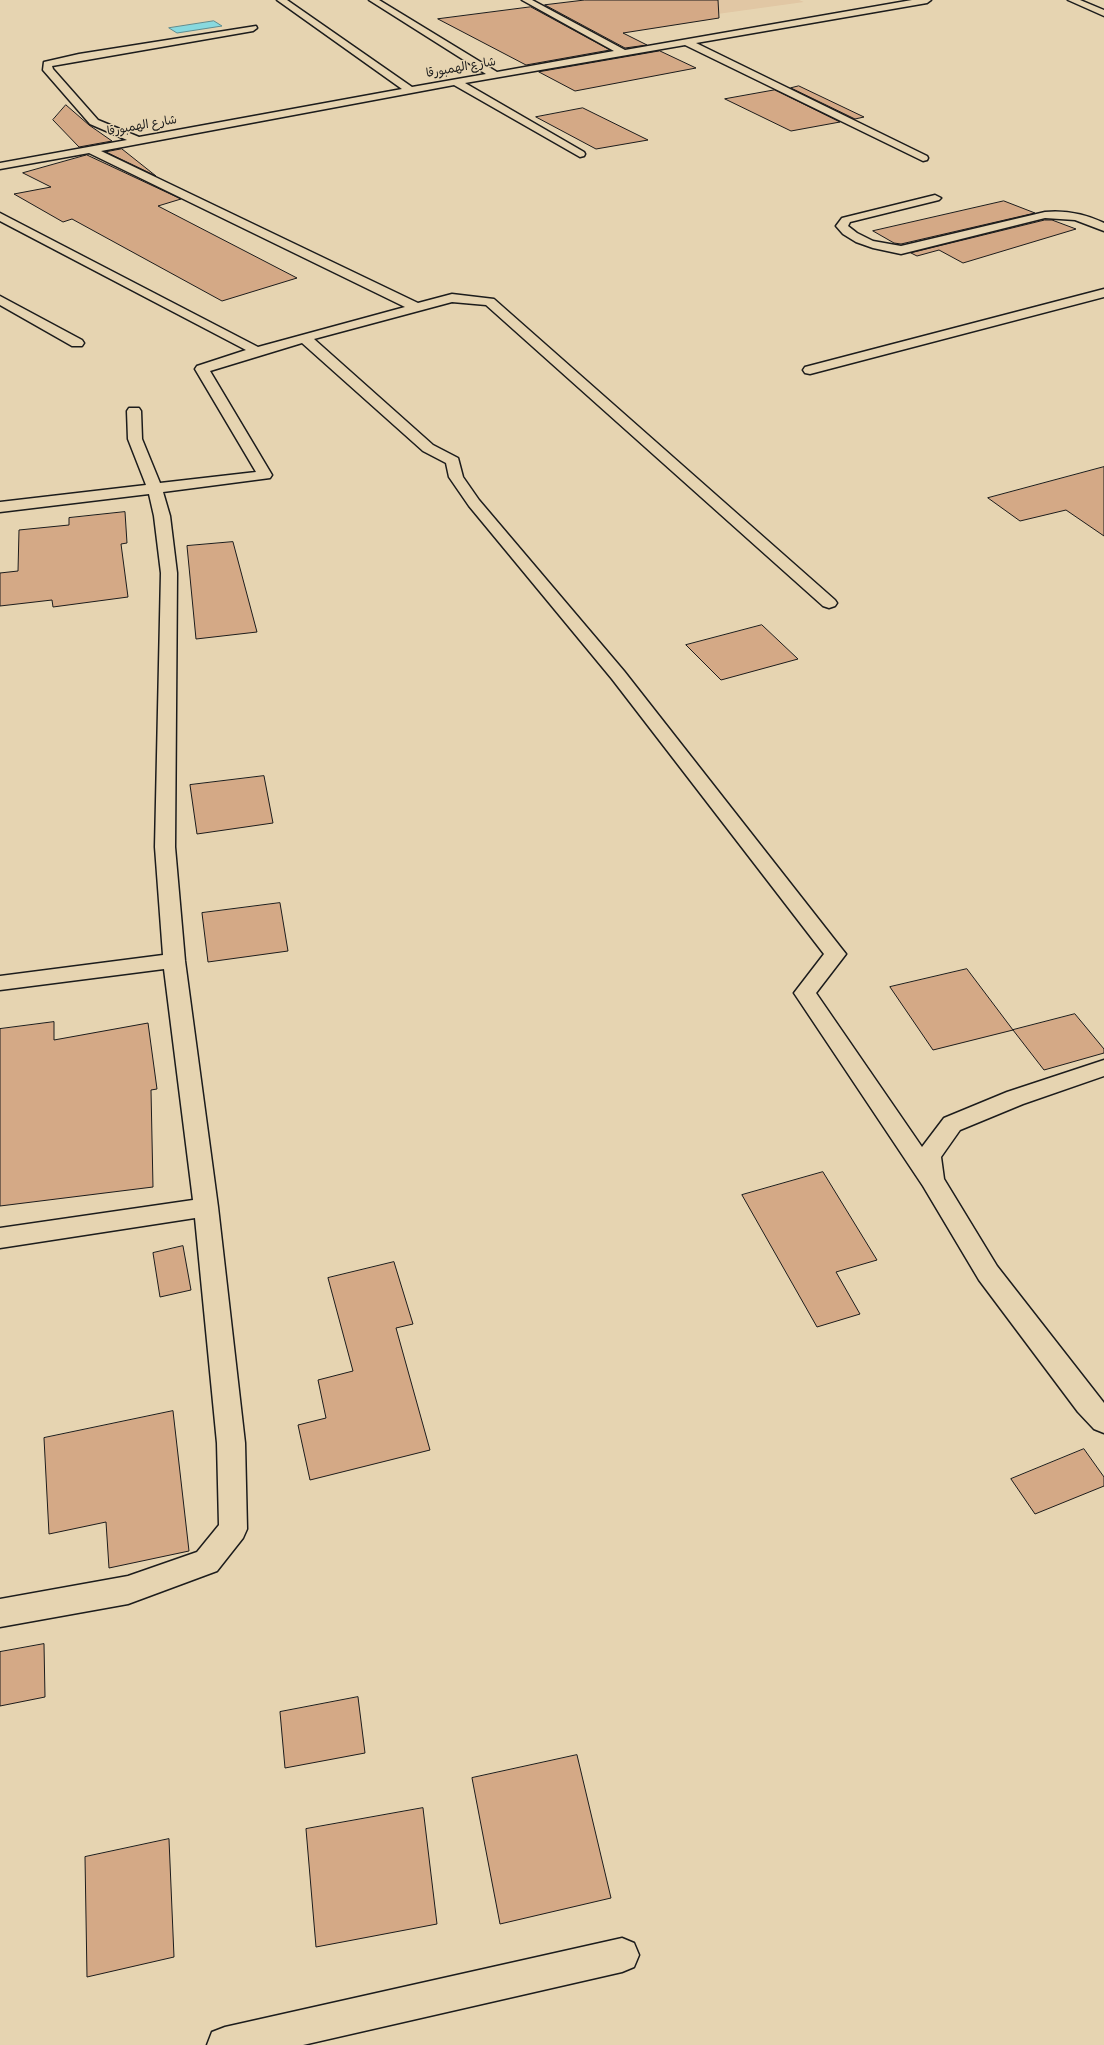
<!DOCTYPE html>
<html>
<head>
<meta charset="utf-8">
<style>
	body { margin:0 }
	canvas { display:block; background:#e6d4b1 }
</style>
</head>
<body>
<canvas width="1104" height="2045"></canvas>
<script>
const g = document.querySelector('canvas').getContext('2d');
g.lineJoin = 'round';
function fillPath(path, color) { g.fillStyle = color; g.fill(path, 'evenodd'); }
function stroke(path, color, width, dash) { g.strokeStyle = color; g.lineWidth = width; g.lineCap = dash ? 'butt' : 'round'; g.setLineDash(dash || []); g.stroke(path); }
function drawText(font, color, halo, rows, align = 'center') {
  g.font = font + ' Pangolin,"Playpen Sans Arabic",sans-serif'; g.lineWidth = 3; g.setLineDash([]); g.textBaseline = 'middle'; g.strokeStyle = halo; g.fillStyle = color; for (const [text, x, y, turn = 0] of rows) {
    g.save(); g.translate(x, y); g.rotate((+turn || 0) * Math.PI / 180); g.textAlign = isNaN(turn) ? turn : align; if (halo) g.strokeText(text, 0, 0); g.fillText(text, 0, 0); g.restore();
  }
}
fillPath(new Path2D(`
	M 664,0 L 799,0 L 804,2 L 703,16 Z`), '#e1c7a4');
const water = new Path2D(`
	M 214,21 L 222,26 L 177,33 L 169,28 Z`);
fillPath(water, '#88d9df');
stroke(water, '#5d8d91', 1);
const building = new Path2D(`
	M 585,0 L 718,0 L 719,18 L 623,33 L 647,45 L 625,48 L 545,5 Z
	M 531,7 L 610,50 L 526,65 L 438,19 Z
	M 660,51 L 696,68 L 575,91 L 539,72 Z
	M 799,86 L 864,117 L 855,119 L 791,88 Z
	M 775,90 L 840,122 L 791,131 L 725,99 Z
	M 66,105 L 89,125 L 112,141 L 79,147 L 53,120 Z
	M 583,108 L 648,140 L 596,149 L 536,117 Z
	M 122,149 L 156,176 L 106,152 Z
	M 87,155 L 181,199 L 158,206 L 297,278 L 222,301 L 72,219 L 63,222 L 14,194 L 51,187 L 23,173 Z
	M 1004,201 L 1035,213 L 901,244 L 894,243 L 873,231 Z
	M 1045,220 L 1052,220 L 1076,229 L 963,263 L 939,250 L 917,256 L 911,253 Z
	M 1104,467 L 1104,536 L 1066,510 L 1020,521 L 988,498 Z
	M 125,512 L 127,543 L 121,544 L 128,597 L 53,607 L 52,600 L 0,606 L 0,573 L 18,571 L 19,530 L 69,525 L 69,518 Z
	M 233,542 L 257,632 L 196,639 L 187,546 Z
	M 762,625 L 798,659 L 721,680 L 686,645 Z
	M 264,776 L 273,823 L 197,834 L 190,785 Z
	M 280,903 L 288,951 L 208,962 L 202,913 Z
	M 967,969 L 1013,1030 L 933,1050 L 890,987 Z
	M 1075,1014 L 1104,1049 L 1104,1053 L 1044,1070 L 1013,1030 Z
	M 54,1022 L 54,1040 L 148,1023 L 157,1089 L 151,1090 L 153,1187 L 0,1206 L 0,1029 Z
	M 823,1172 L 877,1260 L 836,1272 L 860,1314 L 817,1327 L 742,1195 Z
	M 183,1246 L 191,1290 L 160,1297 L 153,1253 Z
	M 394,1262 L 413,1324 L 396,1328 L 430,1450 L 310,1480 L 298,1425 L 326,1418 L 318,1380 L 353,1371 L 328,1278 Z
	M 173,1411 L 189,1551 L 109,1568 L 106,1522 L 49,1534 L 44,1438 Z
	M 1084,1449 L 1104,1477 L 1104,1486 L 1035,1514 L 1011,1479 Z
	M 44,1644 L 45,1697 L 0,1706 L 0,1652 Z
	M 358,1697 L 365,1753 L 285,1768 L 280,1712 Z
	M 577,1755 L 611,1898 L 500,1924 L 472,1778 Z
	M 423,1808 L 437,1924 L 316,1947 L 306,1829 Z
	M 169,1839 L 174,1957 L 87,1977 L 85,1857 Z`);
fillPath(building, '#d4a986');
stroke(building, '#1c1c1c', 1);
const minor = new Path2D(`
	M 277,0 L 287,0 L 412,87 L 486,74 L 369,0 L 379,0 L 497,72 L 614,51 L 522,0 L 532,0 L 625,50 L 912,0 L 931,0 L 927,3 L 696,43 L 927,156 L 928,158 L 927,160 L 923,161 L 685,45 L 465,83 L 584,152 L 585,154 L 584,156 L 580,157 L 454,85 L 101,151 L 418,303 L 452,294 L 494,299 L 835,600 L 837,603 L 835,606 L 829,608 L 823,606 L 486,305 L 452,302 L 314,339 L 433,445 L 458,458 L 463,477 L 479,500 L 624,671 L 842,949 L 846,954 L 816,993 L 922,1147 L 944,1118 L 1007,1092 L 1104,1060 L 1104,1076 L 1023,1104 L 960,1130 L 941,1157 L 944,1179 L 997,1266 L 1104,1403 L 1104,1433 L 1094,1429 L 1078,1412 L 979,1280 L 923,1186 L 794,993 L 824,954 L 612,679 L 469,506 L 449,477 L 446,463 L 423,451 L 302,343 L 210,371 L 272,475 L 270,478 L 163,492 L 170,516 L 177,573 L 175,847 L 185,961 L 218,1207 L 245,1443 L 247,1529 L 243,1538 L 217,1571 L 128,1604 L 0,1627 L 0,1599 L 128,1576 L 197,1552 L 219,1525 L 217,1443 L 195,1218 L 0,1248 L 0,1228 L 193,1200 L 164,969 L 0,990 L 0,976 L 163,955 L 155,847 L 161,573 L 154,516 L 149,494 L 0,512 L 0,502 L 146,485 L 128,439 L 127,411 L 129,408 L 139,408 L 141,411 L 142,439 L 160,483 L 256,472 L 195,369 L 197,366 L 246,350 L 0,221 L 0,213 L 258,347 L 405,307 L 89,153 L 0,169 L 0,163 L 127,140 L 90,124 L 43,70 L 44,62 L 79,54 L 256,26 L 257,28 L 253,31 L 52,66 L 53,69 L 98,120 L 139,137 L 402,89 Z
	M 1068,0 L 1080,0 L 1104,10 L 1104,16 Z
	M 935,195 L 941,198 L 939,200 L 850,222 L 848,226 L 857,233 L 873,241 L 901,246 L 1045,212 C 1066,210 1085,214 1104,223 L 1104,231 L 1075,220 L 1045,218 L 901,254 L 873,248 L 856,242 L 843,234 L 836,226 L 842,218 Z
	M 1104,289 L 1104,297 L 810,374 L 805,373 L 803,370 L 805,367 Z
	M 0,296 L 82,340 L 84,343 L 82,346 L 72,346 L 0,305 Z
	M 622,1938 L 634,1943 L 639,1955 L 634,1967 L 622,1972 L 303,2045 L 207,2045 L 212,2032 L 225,2027 Z`);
stroke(minor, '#1c1c1c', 3);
fillPath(minor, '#e6d4b1');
drawText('12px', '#1c1c1c', '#e6d4b1', [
	["شارع الهمبورقا",461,68,-10],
	["شارع الهمبورقا",142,126,-10]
]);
</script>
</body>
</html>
